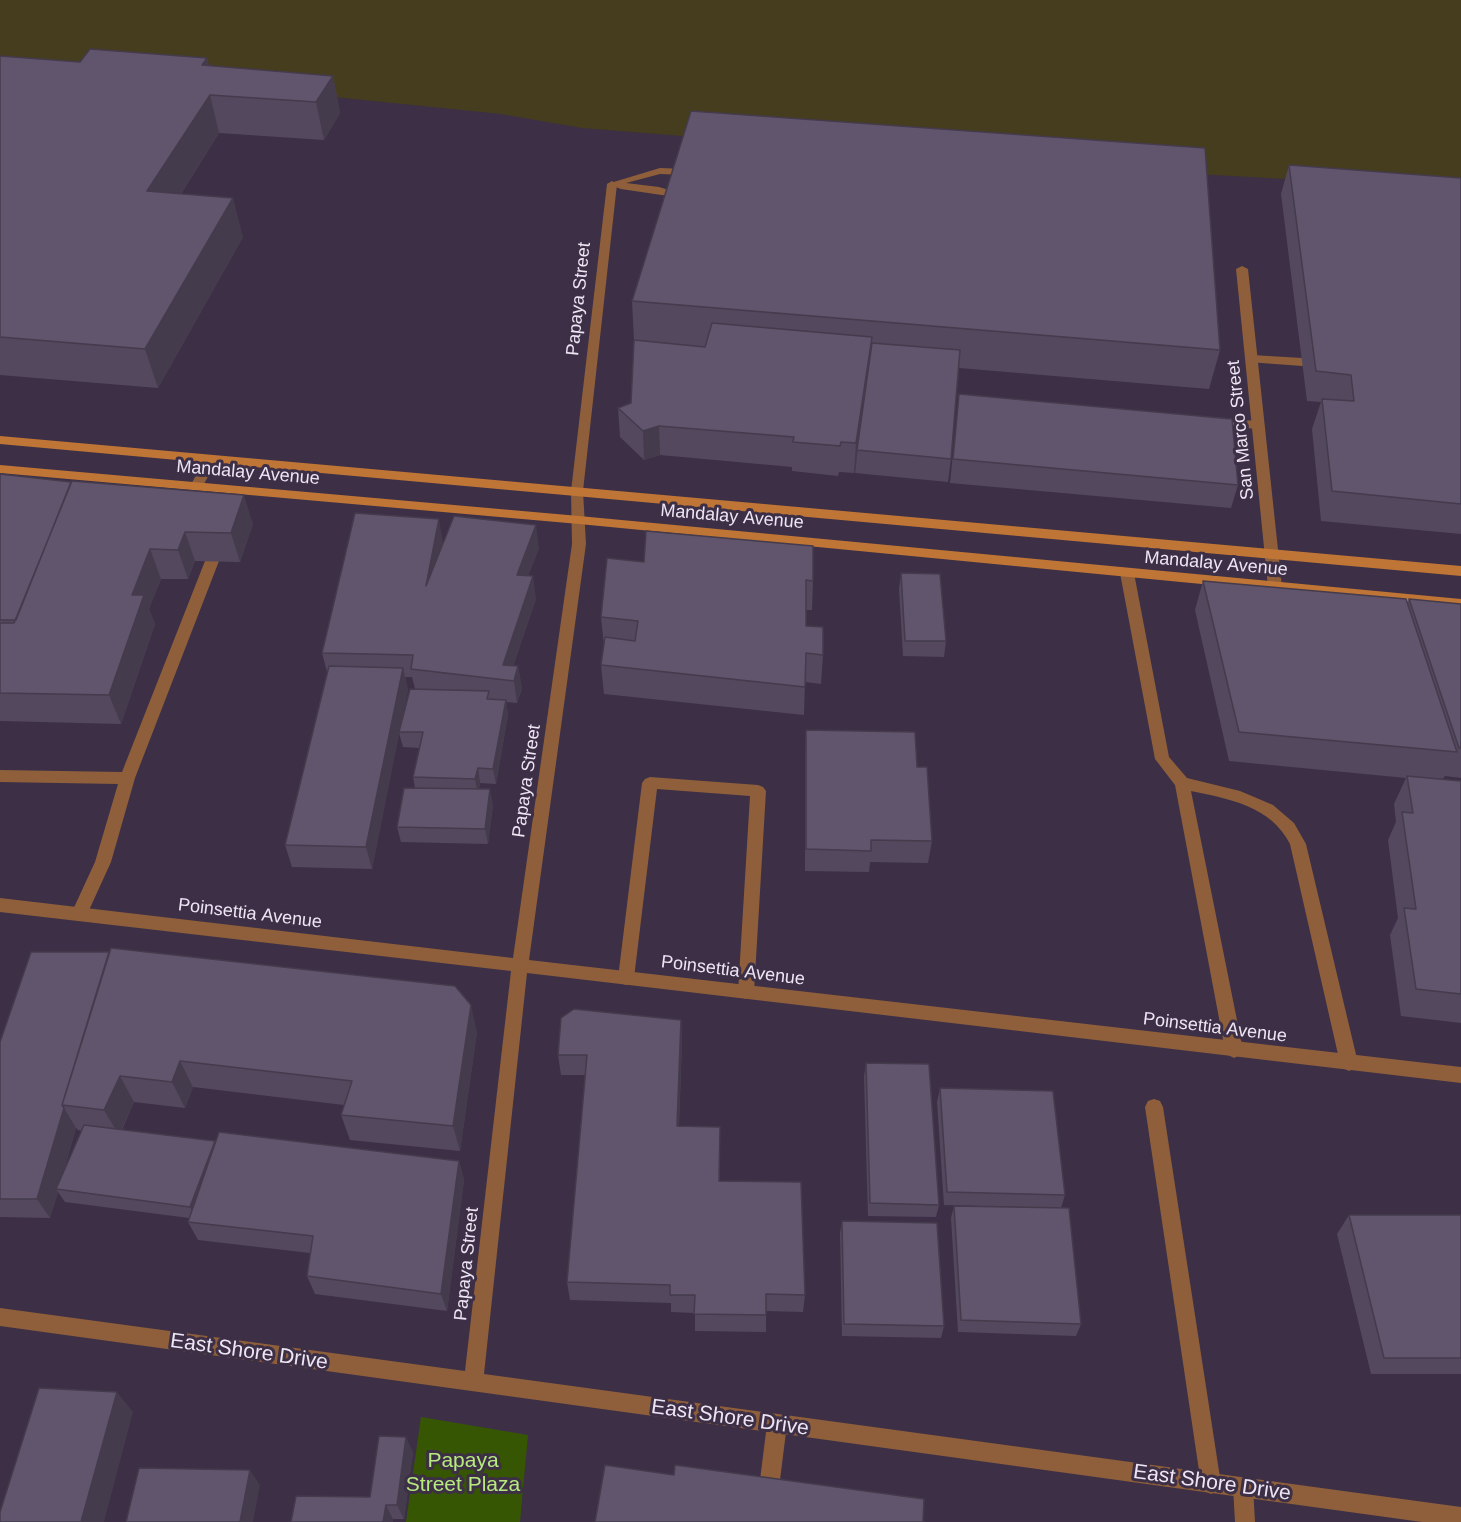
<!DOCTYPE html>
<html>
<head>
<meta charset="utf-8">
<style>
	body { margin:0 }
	canvas { display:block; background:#3c2f46 }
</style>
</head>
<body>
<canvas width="1461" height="1522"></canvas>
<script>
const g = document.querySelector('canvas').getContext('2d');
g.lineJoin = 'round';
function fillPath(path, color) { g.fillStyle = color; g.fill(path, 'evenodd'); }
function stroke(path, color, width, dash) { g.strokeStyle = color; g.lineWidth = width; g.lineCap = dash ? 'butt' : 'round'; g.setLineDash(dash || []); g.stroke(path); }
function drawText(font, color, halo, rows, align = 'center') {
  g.font = font + ' Helvetica,sans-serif'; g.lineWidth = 6; g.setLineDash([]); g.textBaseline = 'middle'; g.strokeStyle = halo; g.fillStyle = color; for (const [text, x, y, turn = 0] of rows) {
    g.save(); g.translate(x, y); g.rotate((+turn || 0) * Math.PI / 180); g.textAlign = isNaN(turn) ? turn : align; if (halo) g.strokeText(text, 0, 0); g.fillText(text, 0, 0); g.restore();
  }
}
fillPath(new Path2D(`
	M 421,1417 L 528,1435 L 520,1522 L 406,1522 Z`), '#375603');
fillPath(new Path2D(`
	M 0,0 L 1461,0 L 1461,189 L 1073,167 L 582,128 L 501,114 L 0,63 Z`), '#453d1d');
fillPath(new Path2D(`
	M 660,168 L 685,169 L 690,172 L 685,175 L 660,174 L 626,183 L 659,187 L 682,194 L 682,198 L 621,189 L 607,184 Z
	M 1252,355 L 1302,358 L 1308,362 L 1302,366 L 1248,362 L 1248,356 Z
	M 1214,418 L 1258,421 L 1264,425 L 1258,429 L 1210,425 L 1208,422 Z
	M 211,457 L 217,461 L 201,489 L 196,490 L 191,489 L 190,486 L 206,458 Z
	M 212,556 L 219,561 L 135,778 L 111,862 L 85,919 L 79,921 L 73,919 L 71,914 L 95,862 L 118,784 L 0,782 L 0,770 L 122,772 L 205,561 Z
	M 1127,568 L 1134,573 L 1169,757 L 1187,778 L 1240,791 L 1273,805 L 1294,823 L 1306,844 L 1358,1063 L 1355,1068 L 1349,1071 L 1343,1068 L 1340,1063 L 1290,844 C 1271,806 1229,799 1191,791 L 1243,1050 L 1240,1055 L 1234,1058 L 1228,1055 L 1225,1050 L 1175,785 L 1155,759 L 1120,573 Z
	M 650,777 L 758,785 L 763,787 L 766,791 L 754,992 L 752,997 L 746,999 L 740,997 L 738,992 L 750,796 L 657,789 L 634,978 L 632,983 L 626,985 L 620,983 L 618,978 L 642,783 L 645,779 Z
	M 1154,1099 L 1160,1101 L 1163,1107 L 1221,1484 L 1218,1491 L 1211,1494 L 1204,1491 L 1201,1484 L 1145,1107 L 1148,1101 Z
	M 777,1414 L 784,1417 L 787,1424 L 778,1496 L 775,1503 L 768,1506 L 761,1503 L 758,1496 L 767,1424 L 770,1417 Z
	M 1243,1477 L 1250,1480 L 1253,1487 L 1255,1522 L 1235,1522 L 1233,1487 L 1236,1480 Z`), '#8e5f3a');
fillPath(new Path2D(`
	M 612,181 L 617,184 L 583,491 L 586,544 L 529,960 L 1461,1067 L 1461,1083 L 527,973 L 484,1374 L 1461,1507 L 1461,1522 L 1422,1522 L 0,1326 L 0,1308 L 465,1371 L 511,971 L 0,912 L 0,898 L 513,958 L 572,544 L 571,491 L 607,184 Z
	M 1242,266 L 1248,269 L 1282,587 L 1275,592 L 1268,587 L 1236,269 Z`), '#8e5f3a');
fillPath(new Path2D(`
	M 0,436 L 1461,566 L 1461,576 L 0,444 Z
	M 0,465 L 579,516 L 1461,599 L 1461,609 L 579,524 L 0,473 Z`), '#bf7535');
fillPath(new Path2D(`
	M 0,56 L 80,62 L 207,58 L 209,66 L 333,76 L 340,113 L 324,140 L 219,133 L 181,194 L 243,237 L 158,388 L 0,375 Z
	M 1289,165 L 1461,178 L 1461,534 L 1321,521 L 1312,429 L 1321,402 L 1307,401 L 1281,194 Z
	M 632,301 L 1220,350 L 1209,389 L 959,368 L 951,459 L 948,482 L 855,473 L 857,456 L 854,473 L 839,472 L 838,476 L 792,471 L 792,467 L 660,455 L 644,460 L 620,437 L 618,408 L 631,403 L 634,340 Z
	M 959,394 L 1238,485 L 1231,508 L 950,483 Z
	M 0,474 L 253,524 L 240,562 L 195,561 L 188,579 L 161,579 L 149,609 L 155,624 L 121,724 L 0,721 Z
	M 443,542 L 442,547 L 539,548 L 528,576 L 536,599 L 513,666 L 518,666 L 522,689 L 517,703 L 506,702 L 508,715 L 496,784 L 480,783 L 479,789 L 493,805 L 488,844 L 401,842 L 397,827 L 415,788 L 413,777 L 420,748 L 403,747 L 399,733 L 372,869 L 292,867 L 285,845 L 327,672 L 322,653 ZM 405,677 L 412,677 L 415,689 L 402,718 L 408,690 Z
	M 607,558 L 813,581 L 812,610 L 806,610 L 806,626 L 823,655 L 821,684 L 805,682 L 804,715 L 604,694 L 601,665 L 604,646 L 601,617 Z
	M 901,573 L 946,641 L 944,657 L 903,656 L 899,589 Z
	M 1203,581 L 1407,603 L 1409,599 L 1461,604 L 1461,778 L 1445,776 L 1443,779 L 1461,781 L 1461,1023 L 1401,1016 L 1390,935 L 1398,918 L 1388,840 L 1396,822 L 1394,804 L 1406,778 L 1229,761 L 1195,610 Z
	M 806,730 L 917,767 L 932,841 L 928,863 L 870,862 L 869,872 L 805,871 L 805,753 Z
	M 681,1020 L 682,1040 L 679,1126 L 720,1146 L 720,1181 L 805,1295 L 803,1312 L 766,1311 L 766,1332 L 695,1331 L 695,1313 L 671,1312 L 671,1303 L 570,1300 L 567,1282 L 585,1075 L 561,1075 L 558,1055 Z
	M 477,1032 L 460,1151 L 350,1140 L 341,1115 L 344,1105 L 193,1087 L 185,1108 L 134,1102 L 122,1130 L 216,1141 L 459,1161 L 464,1180 L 447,1311 L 315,1294 L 307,1276 L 310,1253 L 198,1240 L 188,1222 L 189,1218 L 65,1202 L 58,1192 L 50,1218 L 0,1217 L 0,1042 ZM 76,1128 L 78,1130 L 82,1131 L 63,1174 Z
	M 866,1063 L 939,1205 L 936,1217 L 868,1216 L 864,1077 Z
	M 940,1088 L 1065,1195 L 1061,1208 L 944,1205 L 937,1102 Z
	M 954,1206 L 1081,1324 L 1076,1336 L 958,1332 L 951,1218 Z
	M 1349,1215 L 1461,1215 L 1461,1374 L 1371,1374 L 1337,1234 Z
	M 842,1221 L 944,1326 L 941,1338 L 842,1336 L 840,1233 Z
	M 413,1452 L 404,1519 L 393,1519 L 370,1497 Z`), '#53485e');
fillPath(new Path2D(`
	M 207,58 L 216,95 L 202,65 Z
	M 333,76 L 340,113 L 324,140 L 316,102 Z
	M 210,95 L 219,133 L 158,230 L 147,191 Z
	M 233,198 L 243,237 L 158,388 L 145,349 Z
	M 872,337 L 857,456 L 854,473 L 856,443 Z
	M 659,426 L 660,455 L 644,460 L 643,431 Z
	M 244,495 L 253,524 L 240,562 L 231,533 Z
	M 439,519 L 443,542 L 431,609 L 426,586 Z
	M 536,525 L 539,548 L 520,598 L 517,575 Z
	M 185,532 L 195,561 L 188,579 L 178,550 Z
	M 150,549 L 161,579 L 149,609 L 155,624 L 121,724 L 109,695 L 132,595 Z
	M 533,576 L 536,599 L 509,680 L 503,665 Z
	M 518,666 L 522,689 L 517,703 L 514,681 Z
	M 403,668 L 408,690 L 372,869 L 366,847 Z
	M 506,700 L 508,715 L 496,784 L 493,769 Z
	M 478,768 L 480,783 L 478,794 L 475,779 Z
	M 490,789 L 493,805 L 488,844 L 485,829 Z
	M 471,1005 L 477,1032 L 460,1151 L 453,1126 Z
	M 681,1020 L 682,1040 L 678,1146 L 677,1126 Z
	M 180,1061 L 193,1087 L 185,1108 L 172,1082 Z
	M 120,1076 L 134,1102 L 119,1135 L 104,1110 Z
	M 64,1108 L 76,1128 L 58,1190 L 56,1189 L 58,1192 L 50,1218 L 37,1199 Z
	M 215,1141 L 198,1220 L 190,1207 Z
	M 459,1161 L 464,1180 L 447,1311 L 441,1294 Z
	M 117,1392 L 133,1412 L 104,1522 L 81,1522 Z
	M 406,1437 L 413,1452 L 404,1519 L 397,1505 Z
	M 250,1470 L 260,1485 L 253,1522 L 240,1522 Z
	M 386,1505 L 393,1519 L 393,1522 L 383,1522 Z`), '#443b4c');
const building = new Path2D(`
	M 90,49 L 207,58 L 202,65 L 333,76 L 316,102 L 210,95 L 147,191 L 233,198 L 145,349 L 0,337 L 0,56 L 80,62 Z
	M 691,111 L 1205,148 L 1220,350 L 632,301 Z
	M 1289,165 L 1461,178 L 1461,504 L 1332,491 L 1322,399 L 1354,401 L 1351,375 L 1316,371 Z
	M 712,323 L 872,337 L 856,443 L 841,442 L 840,446 L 793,442 L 794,437 L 659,426 L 643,431 L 618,408 L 631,403 L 634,340 L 705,347 Z
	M 872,343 L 960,350 L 951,459 L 857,450 Z
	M 959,394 L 1232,419 L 1238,485 L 953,459 Z
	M 0,474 L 71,482 L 16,620 L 0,620 Z
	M 72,481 L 244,495 L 231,533 L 185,532 L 178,550 L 150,549 L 132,595 L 144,595 L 109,695 L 0,693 L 0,623 L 14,623 Z
	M 355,513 L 439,519 L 426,586 L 454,516 L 536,525 L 517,575 L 533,576 L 503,665 L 518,666 L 514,681 L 411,669 L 413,655 L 322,653 Z
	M 646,531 L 813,546 L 813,581 L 806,580 L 806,626 L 823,627 L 823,655 L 806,653 L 805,687 L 601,665 L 605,637 L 635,641 L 638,621 L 601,617 L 607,558 L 644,562 Z
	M 901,573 L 940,574 L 946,641 L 905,641 Z
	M 1203,581 L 1406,599 L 1457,752 L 1239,732 Z
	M 1409,599 L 1461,604 L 1461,748 L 1459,748 Z
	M 329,666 L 403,668 L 366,847 L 285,845 Z
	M 410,689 L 489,691 L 487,699 L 506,700 L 493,769 L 478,768 L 475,779 L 413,777 L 423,732 L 399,732 Z
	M 806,730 L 915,732 L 917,767 L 927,767 L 932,841 L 871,840 L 871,851 L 806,849 Z
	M 1407,776 L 1461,781 L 1461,994 L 1416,989 L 1404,908 L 1416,909 L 1402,812 L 1413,813 Z
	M 404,788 L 490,789 L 485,829 L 397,827 Z
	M 111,948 L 455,986 L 471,1005 L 453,1126 L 341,1115 L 352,1081 L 180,1061 L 172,1082 L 120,1076 L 104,1110 L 62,1105 Z
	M 31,952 L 109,952 L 62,1105 L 64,1108 L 37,1199 L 0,1199 L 0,1042 Z
	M 574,1009 L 681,1020 L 677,1126 L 720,1127 L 719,1181 L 801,1182 L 805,1295 L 766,1294 L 766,1315 L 694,1314 L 695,1295 L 670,1295 L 670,1285 L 567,1282 L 587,1055 L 558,1055 L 561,1018 Z
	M 866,1063 L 929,1064 L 939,1205 L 870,1203 Z
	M 940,1088 L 1053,1091 L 1065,1195 L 947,1192 Z
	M 84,1125 L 215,1141 L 190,1207 L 56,1189 Z
	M 219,1132 L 459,1161 L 441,1294 L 307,1276 L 313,1236 L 188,1222 Z
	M 954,1206 L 1069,1208 L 1081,1324 L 961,1320 Z
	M 1349,1215 L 1461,1215 L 1461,1358 L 1384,1358 Z
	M 842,1221 L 937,1223 L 944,1326 L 844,1324 Z
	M 39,1388 L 117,1392 L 81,1522 L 0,1522 L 0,1512 Z
	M 379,1436 L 406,1437 L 397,1505 L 386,1505 L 383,1522 L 291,1522 L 296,1496 L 370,1497 Z
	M 605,1465 L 674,1475 L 675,1465 L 924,1499 L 923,1522 L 925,1522 L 595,1522 Z
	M 139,1468 L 250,1470 L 240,1522 L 126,1522 Z`);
fillPath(building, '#61546d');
stroke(building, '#443b4c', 1.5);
drawText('18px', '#ede5f4', '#3c2f46', [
	["Papaya Street",579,299,-84],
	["San Marco Street",1241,430,-96],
	["Mandalay Avenue",248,473,5],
	["Mandalay Avenue",732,517,5],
	["Mandalay Avenue",1216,564,5],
	["Papaya Street",527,781,-82],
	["Poinsettia Avenue",250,914,7],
	["Poinsettia Avenue",733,971,7],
	["Poinsettia Avenue",1215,1028,7],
	["Papaya Street",467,1264,-84]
]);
drawText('21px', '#ede5f4', '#3c2f46', [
	["East Shore Drive",249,1352,8],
	["East Shore Drive",730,1418,8],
	["East Shore Drive",1212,1483,8]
]);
drawText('21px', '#b6ea7e', '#3c2f46', [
	["Papaya",463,1461],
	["Street Plaza",463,1485]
]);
</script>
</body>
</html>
